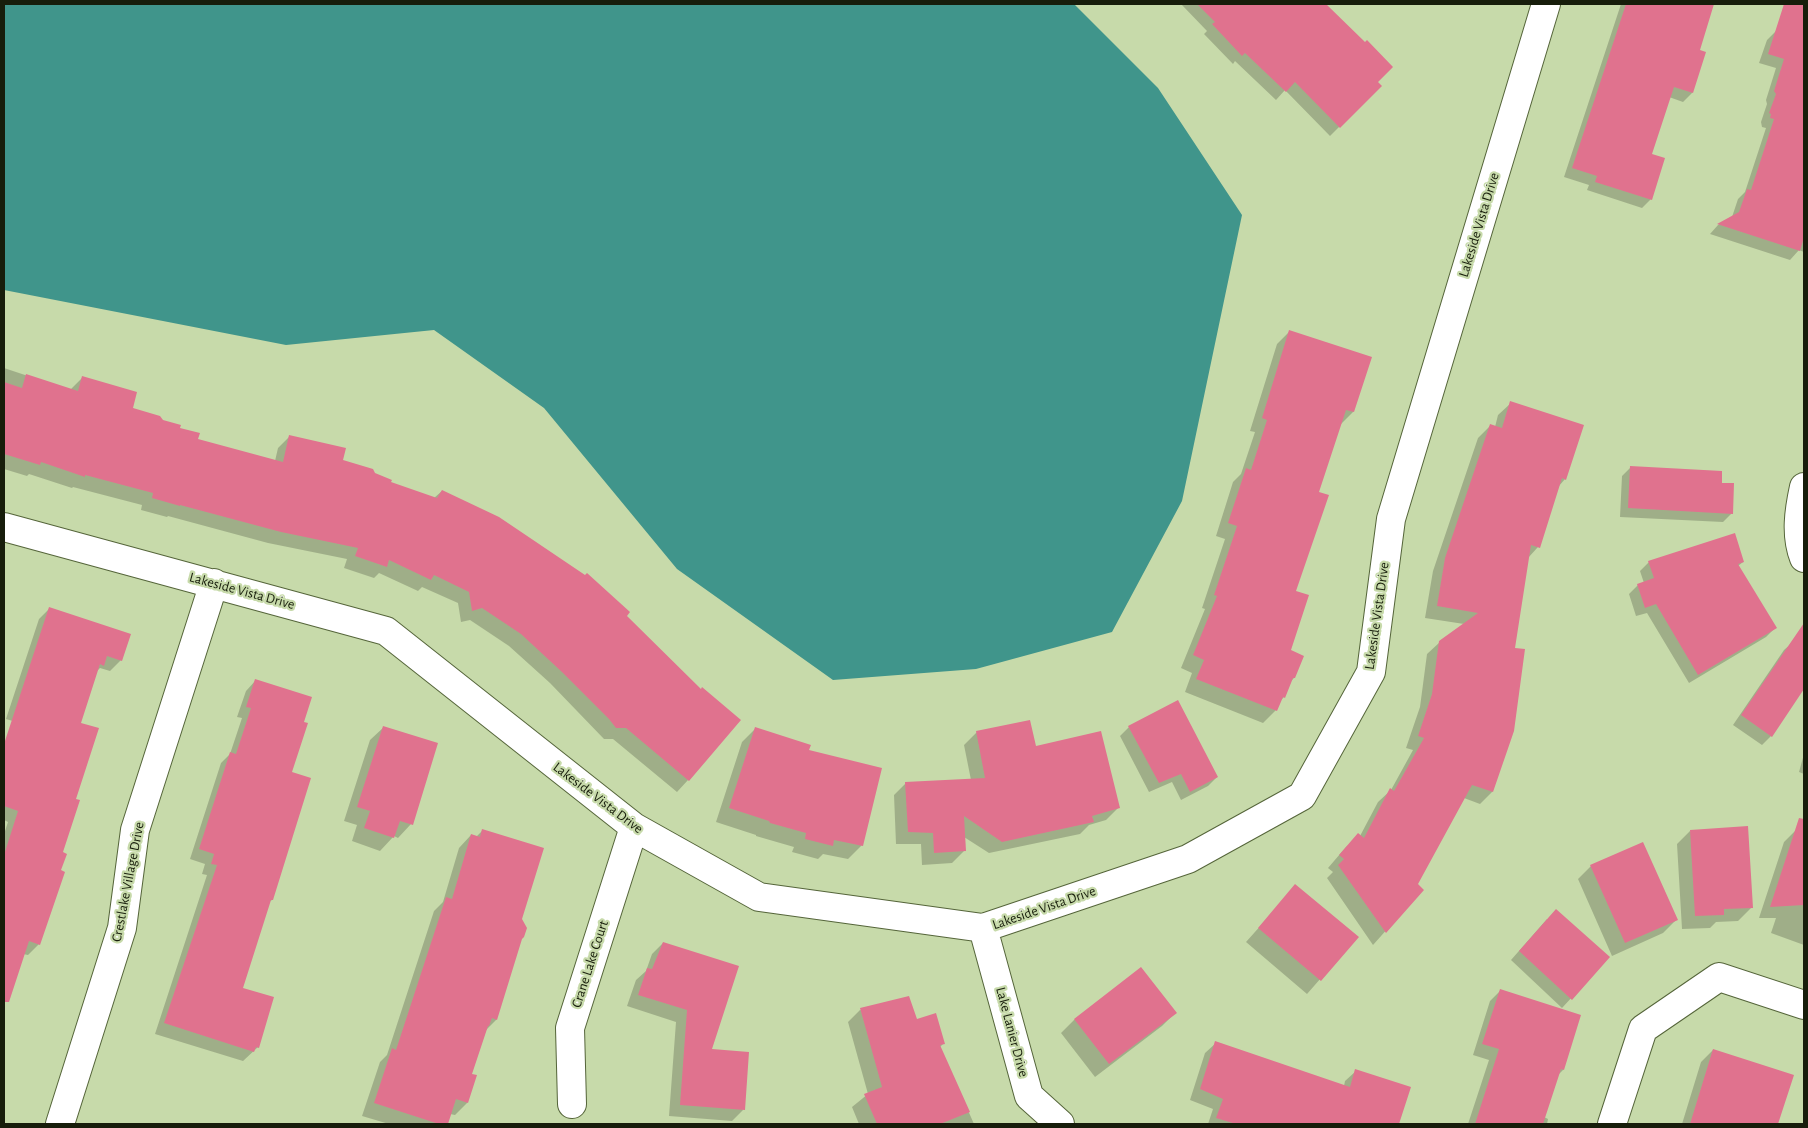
<!DOCTYPE html>
<html>
<head>
<meta charset="utf-8">
<style>
	body { margin:0 }
	#map { position:relative; width:1808px; height:1128px; overflow:hidden; background:#c7daaa; font-family:"Alegreya Sans",sans-serif }
	canvas { display:block }
	.frame { position:absolute; inset:0; border:5px solid #171d0b; pointer-events:none }
</style>
</head>
<body>
<div id="map">
<canvas width="1808" height="1128"></canvas>
<div class="frame"></div>
</div>
<script>
const g = document.querySelector('canvas').getContext('2d');
g.lineJoin = 'round';
function fillPath(path, color) { g.fillStyle = color; g.fill(path, 'evenodd'); }
function stroke(path, color, width, dash) { g.strokeStyle = color; g.lineWidth = width; g.lineCap = dash ? 'butt' : 'round'; g.setLineDash(dash || []); g.stroke(path); }
function drawText(font, color, halo, rows, align = 'center') {
  g.font = font + ' "Alegreya Sans",sans-serif'; g.lineWidth = 4.5; g.setLineDash([]); g.textBaseline = 'middle'; g.strokeStyle = halo; g.fillStyle = color; for (const [text, x, y, turn = 0] of rows) {
    g.save(); g.translate(x, y); g.rotate((+turn || 0) * Math.PI / 180); g.textAlign = isNaN(turn) ? turn : align; if (halo) g.strokeText(text, 0, 0); g.fillText(text, 0, 0); g.restore();
  }
}
fillPath(new Path2D(`
	M 4,4 L 1074,4 L 1158,88 L 1242,215 L 1182,501 L 1112,632 L 976,669 L 833,680 L 677,569 L 544,408 L 434,330 L 286,345 L 4,290 Z`), '#40958b');
fillPath(new Path2D(`
	M 1181,4 L 1316,4 L 1319,6 L 1324,4 L 1365,43 L 1376,82 L 1380,86 L 1330,136 L 1285,90 L 1276,100 L 1235,61 L 1233,64 L 1204,34 L 1207,31 Z
	M 1621,4 L 1713,4 L 1698,50 L 1705,53 L 1692,93 L 1683,102 L 1669,97 L 1650,155 L 1651,199 L 1642,208 L 1587,190 L 1589,185 L 1564,177 Z
	M 1790,4 L 1804,4 L 1804,252 L 1799,250 L 1790,260 L 1710,234 L 1718,225 L 1732,217 L 1738,199 L 1745,192 L 1766,128 L 1762,127 L 1761,122 L 1767,104 L 1766,100 L 1776,68 L 1759,63 L 1767,40 L 1776,31 L 1781,33 Z
	M 1289,332 L 1370,358 L 1353,412 L 1340,425 L 1318,492 L 1295,592 L 1289,651 L 1294,678 L 1291,681 L 1284,697 L 1279,702 L 1276,710 L 1263,723 L 1185,692 L 1192,673 L 1181,668 L 1205,609 L 1202,608 L 1225,539 L 1216,536 L 1233,482 L 1241,474 L 1255,432 L 1250,431 L 1277,344 Z
	M 4,368 L 70,390 L 82,378 L 132,408 L 178,429 L 197,440 L 275,461 L 278,448 L 290,436 L 390,483 L 434,498 L 442,491 L 625,616 L 688,780 L 677,792 L 613,739 L 604,739 L 550,683 L 509,646 L 470,620 L 461,622 L 458,603 L 422,587 L 418,591 L 379,573 L 374,578 L 344,568 L 347,559 L 268,543 L 168,516 L 167,517 L 141,510 L 142,505 L 73,487 L 72,488 L 29,474 L 27,476 L 4,469 Z
	M 1511,403 L 1565,479 L 1559,486 L 1538,547 L 1528,558 L 1514,649 L 1513,730 L 1492,792 L 1480,804 L 1464,798 L 1416,885 L 1422,890 L 1373,945 L 1327,878 L 1333,872 L 1328,868 L 1346,847 L 1360,836 L 1378,802 L 1391,790 L 1413,750 L 1406,748 L 1420,707 L 1427,654 L 1440,642 L 1464,624 L 1425,618 L 1433,571 L 1478,438 L 1490,426 L 1495,427 L 1498,415 Z
	M 1631,467 L 1721,484 L 1732,513 L 1723,522 L 1620,517 L 1622,476 Z
	M 1649,562 L 1743,562 L 1738,566 L 1775,628 L 1766,637 L 1689,683 L 1647,613 L 1636,616 L 1629,594 L 1638,585 L 1644,583 L 1640,571 Z
	M 50,608 L 121,660 L 110,671 L 100,668 L 96,672 L 79,723 L 74,800 L 39,944 L 28,955 L 23,954 L 11,969 L 4,972 L 4,834 L 8,822 L 4,820 L 4,743 L 36,728 L 6,719 L 39,619 Z
	M 1793,642 L 1804,650 L 1804,687 L 1771,736 L 1762,745 L 1733,725 L 1784,650 Z
	M 256,680 L 302,723 L 291,773 L 272,900 L 269,902 L 241,989 L 258,1047 L 243,1061 L 155,1034 L 207,875 L 202,874 L 205,864 L 190,859 L 221,763 L 230,754 L 242,718 L 237,717 L 246,691 Z
	M 384,727 L 411,824 L 398,838 L 394,836 L 380,851 L 352,841 L 357,825 L 344,821 L 370,740 Z
	M 1129,727 L 1217,777 L 1208,786 L 1181,800 L 1172,782 L 1149,792 L 1120,736 Z
	M 755,729 L 807,751 L 862,845 L 848,859 L 823,854 L 818,859 L 792,852 L 794,847 L 756,836 L 756,835 L 716,822 L 742,742 Z
	M 977,732 L 1035,748 L 1119,807 L 1106,820 L 1089,825 L 1080,834 L 989,853 L 964,837 L 964,851 L 952,863 L 922,865 L 921,844 L 896,844 L 894,795 L 906,783 L 971,780 L 964,745 Z
	M 1804,754 L 1804,774 L 1799,772 Z
	M 483,830 L 521,919 L 496,1020 L 485,1031 L 470,1074 L 475,1076 L 467,1103 L 455,1115 L 450,1114 L 446,1124 L 389,1124 L 362,1116 L 380,1062 L 387,1055 L 434,911 L 443,902 L 459,848 L 471,835 L 476,837 Z
	M 1796,830 L 1804,832 L 1804,945 L 1771,933 L 1776,918 L 1759,918 L 1784,842 Z
	M 1690,831 L 1752,907 L 1738,921 L 1716,922 L 1710,928 L 1682,929 L 1677,844 Z
	M 1591,866 L 1676,920 L 1663,933 L 1612,956 L 1578,879 Z
	M 1296,886 L 1357,937 L 1307,994 L 1246,942 Z
	M 1547,919 L 1609,957 L 1562,1008 L 1511,960 Z
	M 663,943 L 710,1050 L 743,1110 L 732,1121 L 669,1116 L 676,1022 L 627,1006 L 636,980 L 646,971 L 652,954 Z
	M 1141,969 L 1175,1013 L 1162,1026 L 1095,1077 L 1061,1033 L 1074,1020 Z
	M 1501,990 L 1580,1016 L 1563,1070 L 1558,1075 L 1544,1117 L 1548,1119 L 1547,1124 L 1468,1124 L 1489,1060 L 1473,1055 L 1490,1001 Z
	M 860,1010 L 916,1020 L 944,1043 L 940,1047 L 974,1124 L 859,1124 L 852,1107 L 868,1094 L 848,1022 Z
	M 1216,1043 L 1344,1086 L 1345,1081 L 1356,1071 L 1409,1088 L 1397,1124 L 1208,1124 L 1213,1109 L 1190,1100 L 1205,1053 Z
	M 1713,1050 L 1793,1076 L 1777,1124 L 1682,1124 L 1701,1062 Z`), '#0003');
fillPath(new Path2D(`
	M 1197,4 L 1326,4 L 1365,42 L 1367,40 L 1393,67 L 1378,82 L 1382,86 L 1340,128 L 1295,82 L 1286,92 L 1245,53 L 1242,56 L 1212,24 L 1215,22 Z
	M 1626,4 L 1714,4 L 1700,50 L 1706,52 L 1693,93 L 1674,87 L 1652,154 L 1665,158 L 1652,200 L 1595,182 L 1597,176 L 1572,168 Z
	M 1784,4 L 1804,4 L 1804,237 L 1800,251 L 1717,224 L 1739,212 L 1747,189 L 1751,190 L 1774,119 L 1770,118 L 1771,114 L 1769,113 L 1776,94 L 1774,91 L 1784,59 L 1768,54 Z
	M 1289,330 L 1372,357 L 1354,412 L 1346,410 L 1319,492 L 1329,495 L 1296,591 L 1309,595 L 1291,650 L 1304,656 L 1295,678 L 1293,678 L 1285,698 L 1283,697 L 1277,711 L 1196,679 L 1204,660 L 1193,655 L 1217,596 L 1214,595 L 1237,526 L 1228,523 L 1246,468 L 1251,470 L 1267,420 L 1262,418 Z
	M 26,374 L 78,391 L 82,376 L 137,392 L 133,408 L 160,416 L 163,420 L 181,425 L 180,428 L 200,433 L 198,439 L 283,462 L 289,435 L 346,448 L 343,460 L 373,469 L 375,473 L 392,480 L 391,482 L 437,498 L 442,490 L 499,517 L 585,575 L 587,573 L 630,612 L 627,616 L 701,689 L 702,687 L 741,720 L 689,781 L 626,728 L 616,728 L 609,719 L 562,672 L 521,634 L 482,608 L 472,611 L 469,592 L 434,575 L 431,580 L 389,560 L 387,567 L 355,556 L 358,548 L 281,532 L 180,505 L 180,506 L 152,498 L 153,493 L 85,475 L 85,477 L 41,462 L 40,465 L 4,454 L 4,382 L 22,388 Z
	M 1510,401 L 1584,425 L 1566,480 L 1562,478 L 1540,548 L 1531,545 L 1515,648 L 1525,649 L 1514,731 L 1493,792 L 1472,785 L 1418,884 L 1424,890 L 1386,933 L 1338,865 L 1344,859 L 1339,855 L 1358,833 L 1364,838 L 1390,788 L 1394,791 L 1424,738 L 1418,736 L 1432,694 L 1439,641 L 1478,613 L 1437,606 L 1445,558 L 1490,424 L 1502,428 Z
	M 1630,466 L 1722,471 L 1722,483 L 1734,483 L 1733,514 L 1628,508 Z
	M 1735,533 L 1744,562 L 1738,564 L 1777,628 L 1698,675 L 1656,604 L 1645,608 L 1637,584 L 1654,578 L 1648,561 Z
	M 49,607 L 131,634 L 122,661 L 107,656 L 104,666 L 100,664 L 81,723 L 99,728 L 76,799 L 80,800 L 63,852 L 67,854 L 61,870 L 65,872 L 40,945 L 29,941 L 9,1002 L 4,1002 L 4,855 L 18,811 L 4,806 L 4,744 Z
	M 1804,623 L 1804,689 L 1772,737 L 1741,715 Z
	M 255,679 L 312,697 L 304,722 L 308,723 L 292,772 L 311,778 L 273,900 L 271,900 L 243,988 L 274,997 L 259,1048 L 256,1047 L 254,1052 L 164,1023 L 217,865 L 211,864 L 214,854 L 199,849 L 230,752 L 236,754 L 251,708 L 246,707 Z
	M 1178,700 L 1218,777 L 1190,792 L 1181,774 L 1159,783 L 1128,726 Z
	M 1030,720 L 1036,746 L 1101,731 L 1120,808 L 1092,816 L 1094,822 L 1002,842 L 964,816 L 966,851 L 934,853 L 933,833 L 908,832 L 905,782 L 985,778 L 976,731 Z
	M 383,726 L 438,743 L 413,825 L 400,821 L 394,838 L 364,828 L 370,811 L 357,807 Z
	M 755,727 L 811,745 L 809,750 L 882,768 L 863,846 L 834,840 L 833,846 L 805,839 L 806,833 L 770,823 L 769,821 L 729,808 Z
	M 1799,818 L 1804,819 L 1804,905 L 1770,907 Z
	M 1748,826 L 1753,908 L 1724,909 L 1724,915 L 1695,916 L 1690,830 Z
	M 482,829 L 544,848 L 522,919 L 527,928 L 524,937 L 522,939 L 497,1020 L 492,1018 L 489,1026 L 488,1026 L 472,1074 L 477,1075 L 468,1103 L 456,1099 L 448,1124 L 439,1124 L 374,1103 L 392,1048 L 396,1050 L 446,897 L 452,899 L 471,834 L 480,837 Z
	M 1643,842 L 1678,920 L 1625,943 L 1590,865 Z
	M 1295,884 L 1359,937 L 1321,981 L 1258,928 Z
	M 1556,909 L 1610,957 L 1572,1000 L 1519,951 Z
	M 663,942 L 739,966 L 712,1049 L 749,1052 L 745,1110 L 680,1105 L 687,1010 L 638,995 L 647,968 L 652,969 Z
	M 1141,967 L 1177,1013 L 1109,1064 L 1074,1019 Z
	M 1500,989 L 1581,1015 L 1564,1070 L 1561,1069 L 1543,1124 L 1475,1124 L 1499,1049 L 1482,1044 Z
	M 909,996 L 917,1019 L 936,1013 L 945,1044 L 940,1045 L 970,1112 L 940,1124 L 877,1124 L 864,1094 L 882,1087 L 860,1008 Z
	M 1215,1041 L 1350,1087 L 1355,1069 L 1411,1087 L 1399,1124 L 1236,1124 L 1216,1118 L 1223,1099 L 1200,1089 Z
	M 1713,1049 L 1794,1075 L 1778,1124 L 1690,1124 Z`), '#e0728e');
const street = new Path2D(`
	M 1804,487 C 1799,510 1795,535 1804,558
	M 4,527 L 386,631 L 634,827 L 759,897 L 983,928 L 1188,859 L 1302,796 L 1371,672 L 1391,519 L 1546,4
	M 983,928 L 1029,1096 L 1060,1124
	M 572,1104 L 570,1028 L 634,827
	M 60,1124 L 122,928 L 135,830 L 214,583
	M 1612,1124 L 1643,1029 L 1719,977 L 1804,1005`);
stroke(street, '#55653a', 30);
stroke(street, '#fff', 28);
drawText('14px', '#171d0b', '#c7daaa', [
	["Lakeside Vista Drive",1479,225,-73],
	["Lakeside Vista Drive",242,591,15],
	["Lakeside Vista Drive",1377,616,-82],
	["Lakeside Vista Drive",598,798,37],
	["Crestlake Village Drive",128,882,-79],
	["Lakeside Vista Drive",1044,908,-19],
	["Crane Lake Court",590,964,-72],
	["Lake Lanier Drive",1012,1032,75]
]);
</script>
</body>
</html>
